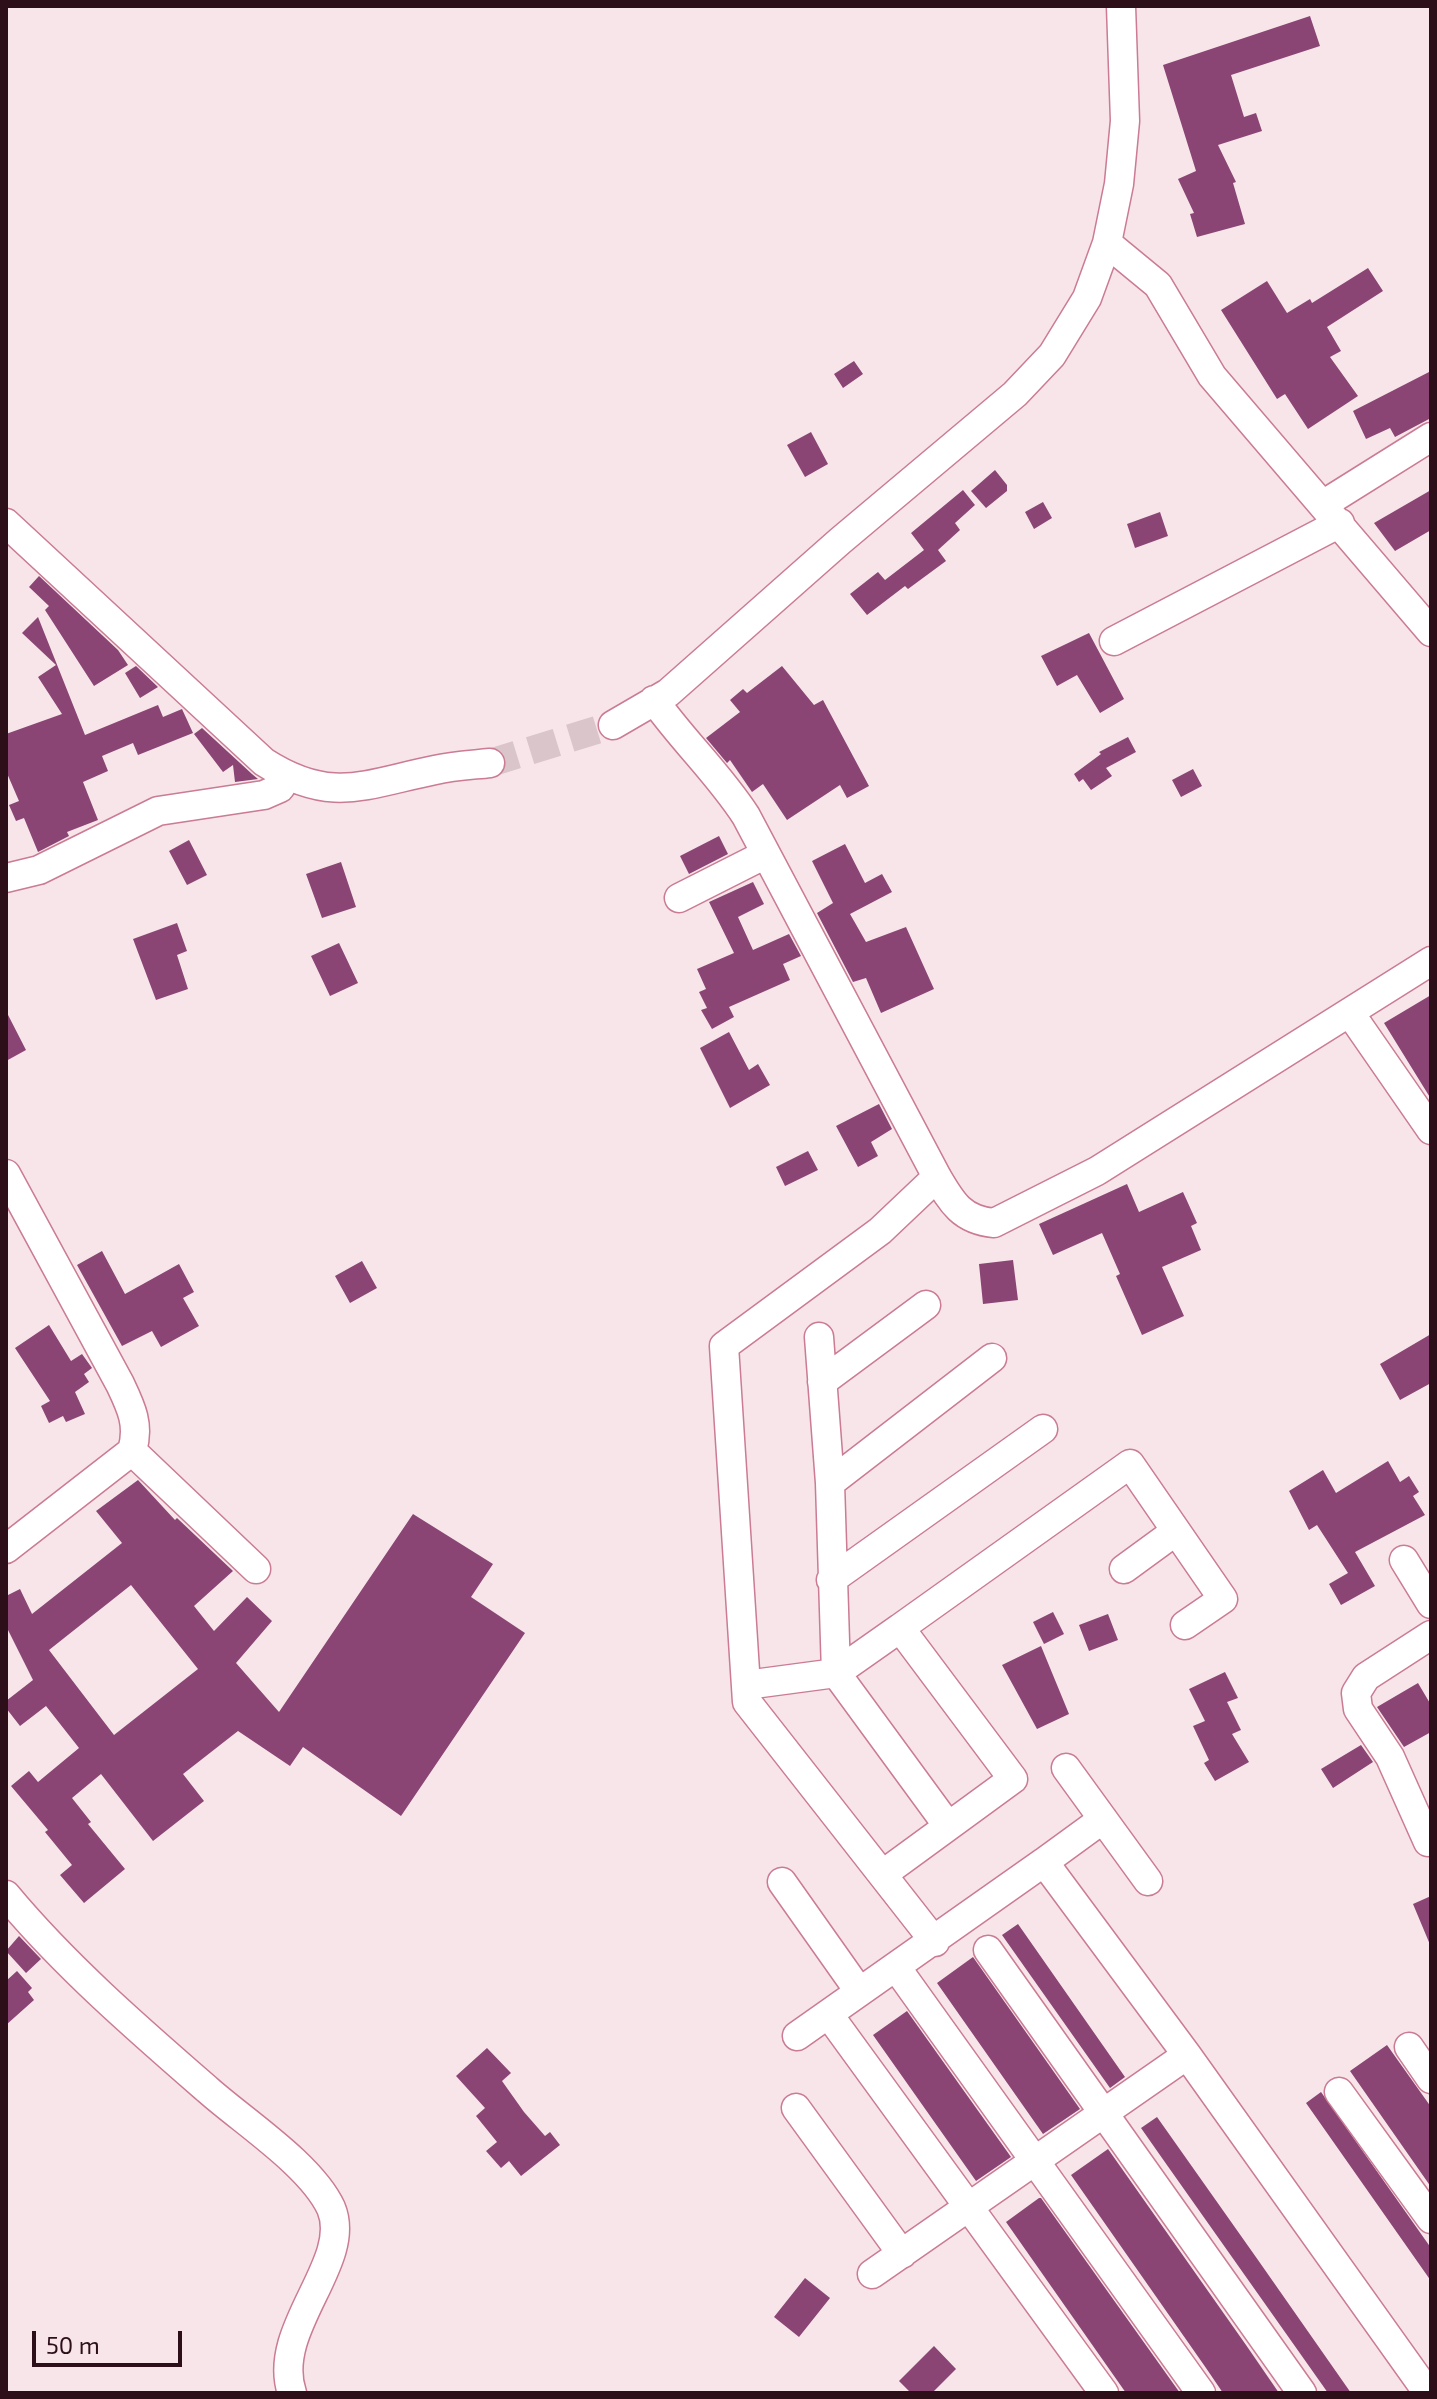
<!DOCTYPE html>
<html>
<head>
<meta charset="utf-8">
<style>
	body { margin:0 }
	#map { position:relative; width:1437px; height:2399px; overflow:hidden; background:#f7e5e9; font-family:"Exo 2",sans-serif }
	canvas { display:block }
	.frame { position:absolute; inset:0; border:8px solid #2d0f1a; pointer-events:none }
	.scale { position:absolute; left:32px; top:2331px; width:150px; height:36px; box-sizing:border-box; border:4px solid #2d0f1a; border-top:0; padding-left:10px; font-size:24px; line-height:28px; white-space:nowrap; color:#2d0f1a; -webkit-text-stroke:6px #f7e5e9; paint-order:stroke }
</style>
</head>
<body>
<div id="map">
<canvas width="1437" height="2399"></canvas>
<div class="frame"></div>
<div class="scale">50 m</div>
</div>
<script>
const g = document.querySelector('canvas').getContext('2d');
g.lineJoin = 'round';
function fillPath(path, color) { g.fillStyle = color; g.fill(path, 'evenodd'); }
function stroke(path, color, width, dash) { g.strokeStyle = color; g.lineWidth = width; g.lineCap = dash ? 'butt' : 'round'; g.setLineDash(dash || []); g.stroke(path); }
fillPath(new Path2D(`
	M 1310,16 L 1320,46 L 1231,75 L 1244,117 L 1256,113 L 1262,131 L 1218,145 L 1236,182 L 1233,183 L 1245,224 L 1197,237 L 1190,214 L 1194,213 L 1178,179 L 1196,171 L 1163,65 Z
	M 1368,268 L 1383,291 L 1327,327 L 1341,351 L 1330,357 L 1358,396 L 1308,429 L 1285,394 L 1277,399 L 1221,310 L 1267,281 L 1287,313 L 1310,299 L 1312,303 Z
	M 854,361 L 863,374 L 843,388 L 834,374 Z
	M 1431,371 L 1431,418 L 1395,437 L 1390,428 L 1366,439 L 1353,411 Z
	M 811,432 L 828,464 L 805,477 L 787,445 Z
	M 995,470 L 1007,485 L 1007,491 L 986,508 L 971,491 Z
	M 963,490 L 975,505 L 955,523 L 960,530 L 938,550 L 946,561 L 908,589 L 905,586 L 867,615 L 850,594 L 878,572 L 885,580 L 924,550 L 911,533 Z
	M 1431,490 L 1431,530 L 1395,551 L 1374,523 Z
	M 1043,502 L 1052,518 L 1034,529 L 1025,512 Z
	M 1160,512 L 1168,536 L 1135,548 L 1127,524 Z
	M 39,576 L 118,650 L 128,665 L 94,686 L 45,610 L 49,606 L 29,587 Z
	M 38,617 L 85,735 L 158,705 L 163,717 L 182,709 L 193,733 L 138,755 L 133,743 L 102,756 L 108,771 L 83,782 L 98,820 L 67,832 L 69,836 L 38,852 L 24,818 L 16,821 L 9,805 L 19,801 L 6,771 L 6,734 L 62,714 L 38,677 L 56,665 L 22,633 Z
	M 1089,633 L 1124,699 L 1100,713 L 1077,675 L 1057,686 L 1041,656 Z
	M 136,666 L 158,687 L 140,698 L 125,673 Z
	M 782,666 L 814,705 L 823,700 L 869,786 L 847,798 L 840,785 L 787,820 L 763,784 L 752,792 L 730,760 L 727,763 L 706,738 L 740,712 L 730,700 L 743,689 L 747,693 Z
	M 202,728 L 252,774 L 258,779 L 235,782 L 233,765 L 223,772 L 194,734 Z
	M 1128,737 L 1136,752 L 1106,768 L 1112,776 L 1091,790 L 1083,779 L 1079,782 L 1074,774 L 1101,754 L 1099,752 Z
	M 1193,769 L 1202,786 L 1181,797 L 1172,780 Z
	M 719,836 L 728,854 L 689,874 L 680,856 Z
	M 189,840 L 207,875 L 187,885 L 169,851 Z
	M 845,844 L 865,883 L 882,874 L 892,892 L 850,914 L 866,942 L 906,927 L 934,989 L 881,1013 L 866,978 L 853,982 L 817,913 L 833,903 L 812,861 Z
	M 341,862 L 356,907 L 322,918 L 306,874 Z
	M 753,882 L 764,904 L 738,917 L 753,950 L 789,934 L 801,956 L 783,964 L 790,980 L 729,1007 L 734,1017 L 712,1029 L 701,1010 L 707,1008 L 699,992 L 706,989 L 697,969 L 734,953 L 709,902 Z
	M 177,923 L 187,951 L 177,955 L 188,989 L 156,1000 L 133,939 Z
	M 339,943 L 358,983 L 330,996 L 311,956 Z
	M 1431,995 L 1431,1099 L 1384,1023 Z
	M 6,1011 L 26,1050 L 6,1061 Z
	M 729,1032 L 749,1070 L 758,1064 L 770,1085 L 730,1108 L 700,1048 Z
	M 879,1104 L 892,1129 L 871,1142 L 878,1156 L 858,1167 L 836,1126 Z
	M 808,1151 L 818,1170 L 785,1186 L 776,1167 Z
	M 1127,1184 L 1139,1212 L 1183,1192 L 1197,1223 L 1191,1226 L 1201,1250 L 1162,1267 L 1184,1316 L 1142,1335 L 1116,1276 L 1120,1274 L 1102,1233 L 1053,1255 L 1039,1224 Z
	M 102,1251 L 125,1294 L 179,1264 L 194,1292 L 183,1298 L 199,1326 L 161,1347 L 152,1331 L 122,1346 L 77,1265 Z
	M 1013,1260 L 1018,1300 L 983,1304 L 979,1264 Z
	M 362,1261 L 377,1288 L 350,1303 L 335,1276 Z
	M 49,1325 L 71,1361 L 82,1354 L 92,1368 L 84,1374 L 89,1382 L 75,1392 L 85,1414 L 66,1422 L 63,1416 L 49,1423 L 41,1406 L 50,1401 L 15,1348 Z
	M 1431,1334 L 1431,1383 L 1400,1400 L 1380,1364 Z
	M 1388,1461 L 1400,1482 L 1409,1476 L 1419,1492 L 1413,1496 L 1425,1515 L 1355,1552 L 1375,1586 L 1341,1605 L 1329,1584 L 1348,1573 L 1317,1525 L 1309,1530 L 1289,1491 L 1323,1470 L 1336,1493 Z
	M 138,1480 L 175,1520 L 177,1518 L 233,1571 L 194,1606 L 214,1631 L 247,1597 L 272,1621 L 236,1663 L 279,1712 L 413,1514 L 493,1564 L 471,1597 L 525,1633 L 401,1816 L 303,1747 L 290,1766 L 238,1731 L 183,1774 L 204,1801 L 153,1841 L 101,1774 L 72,1798 L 91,1822 L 88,1824 L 125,1869 L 84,1903 L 60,1875 L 72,1865 L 45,1832 L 48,1830 L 11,1786 L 29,1771 L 38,1782 L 79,1748 L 46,1706 L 20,1726 L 6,1708 L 6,1701 L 33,1680 L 6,1626 L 6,1596 L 20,1589 L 32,1614 L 122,1543 L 96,1511 ZM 131,1585 L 198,1669 L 114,1735 L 49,1650 Z
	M 1053,1612 L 1064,1634 L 1044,1644 L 1033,1622 Z
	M 1108,1614 L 1118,1640 L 1089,1651 L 1079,1625 Z
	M 1041,1646 L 1069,1714 L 1037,1729 L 1002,1665 Z
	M 1225,1672 L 1238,1698 L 1227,1702 L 1241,1730 L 1232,1734 L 1249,1762 L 1215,1781 L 1204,1763 L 1209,1760 L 1193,1726 L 1205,1721 L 1189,1689 Z
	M 1418,1683 L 1431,1705 L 1431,1732 L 1404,1747 L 1377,1707 Z
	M 1361,1745 L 1373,1762 L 1333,1788 L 1321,1769 Z
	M 1431,1896 L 1431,1947 L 1413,1904 Z
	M 1018,1924 L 1125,2077 L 1110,2088 L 1002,1935 Z
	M 19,1936 L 41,1959 L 26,1973 L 6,1951 Z
	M 973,1957 L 1080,2109 L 1043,2134 L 937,1983 Z
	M 17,1971 L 32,1988 L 28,1992 L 34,2000 L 6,2025 L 6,1981 Z
	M 907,2011 L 1011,2157 L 976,2181 L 873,2035 Z
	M 1387,2045 L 1431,2107 L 1431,2187 L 1350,2071 Z
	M 487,2048 L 511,2073 L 502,2081 L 524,2112 L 545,2136 L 550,2132 L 560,2145 L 521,2176 L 509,2161 L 501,2168 L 486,2151 L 497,2142 L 476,2116 L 485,2108 L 456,2076 Z
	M 1321,2092 L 1431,2248 L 1431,2281 L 1306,2103 Z
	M 1157,2117 L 1258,2260 L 1351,2393 L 1328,2393 L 1162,2158 L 1141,2128 Z
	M 1108,2149 L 1246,2345 L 1279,2393 L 1223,2393 L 1206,2368 L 1071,2175 Z
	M 1039,2198 L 1041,2198 L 1180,2393 L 1126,2393 L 1006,2222 Z
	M 805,2278 L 830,2298 L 799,2337 L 774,2317 Z
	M 934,2346 L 956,2369 L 932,2393 L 911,2393 L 899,2381 Z`), '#8a4575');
stroke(new Path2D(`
	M 490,763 L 613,725`), '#d9c5ca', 28, [28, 14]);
const minor = new Path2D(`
	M 1107,243 L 1158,285 L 1212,376 L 1431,632
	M 1324,504 L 1431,437
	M 6,523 L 264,762 C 331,805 365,784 435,770 C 453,766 472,765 490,763
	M 1114,641 L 1340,523
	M 654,700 C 683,741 719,774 746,816 L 937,1177 C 952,1203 962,1220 994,1223 L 1097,1171 L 1431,961
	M 613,725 L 668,693 L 840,541 L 1015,394 L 1052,355 L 1087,298 L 1107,243 L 1119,184 L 1125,121 L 1121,6
	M 6,878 L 39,870 L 158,811 L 264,795 L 280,788 L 287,777
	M 679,898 L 766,854
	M 1350,1013 L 1431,1130
	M 6,1174 L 120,1384 C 131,1407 140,1425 132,1451 L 6,1549
	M 819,1337 L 830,1483 L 836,1673 L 948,1826
	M 822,1382 L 926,1305
	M 132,1451 L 256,1569
	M 830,1483 L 992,1358
	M 1404,1560 L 1431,1604
	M 1124,1569 L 1176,1531
	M 831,1580 L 1043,1429
	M 746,1685 L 836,1673 L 900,1628
	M 1066,1768 L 1148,1881
	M 1428,1842 L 1390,1757 L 1358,1709 L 1356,1693 L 1366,1677 L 1431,1635
	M 1044,1862 L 1103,1819
	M 883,1874 L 1013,1779 L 900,1628 L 1130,1464 L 1223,1599 L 1185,1625
	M 782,1882 L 859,1991
	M 6,1895 C 65,1966 139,2030 208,2090 C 244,2122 311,2165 331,2208 C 354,2262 270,2329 292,2393
	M 935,1942 L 747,1702 L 724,1346 L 880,1231 L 937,1177
	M 988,1950 L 1302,2393
	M 896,1967 L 1201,2393
	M 829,2015 L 1104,2393
	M 797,2036 L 1044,1862 L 1187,2055 L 1428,2393
	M 1409,2047 L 1431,2079
	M 1339,2092 L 1431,2219
	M 796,2108 L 902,2254
	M 872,2274 L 1187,2055`);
stroke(minor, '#cb7b94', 31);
stroke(minor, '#fff', 28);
</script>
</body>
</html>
